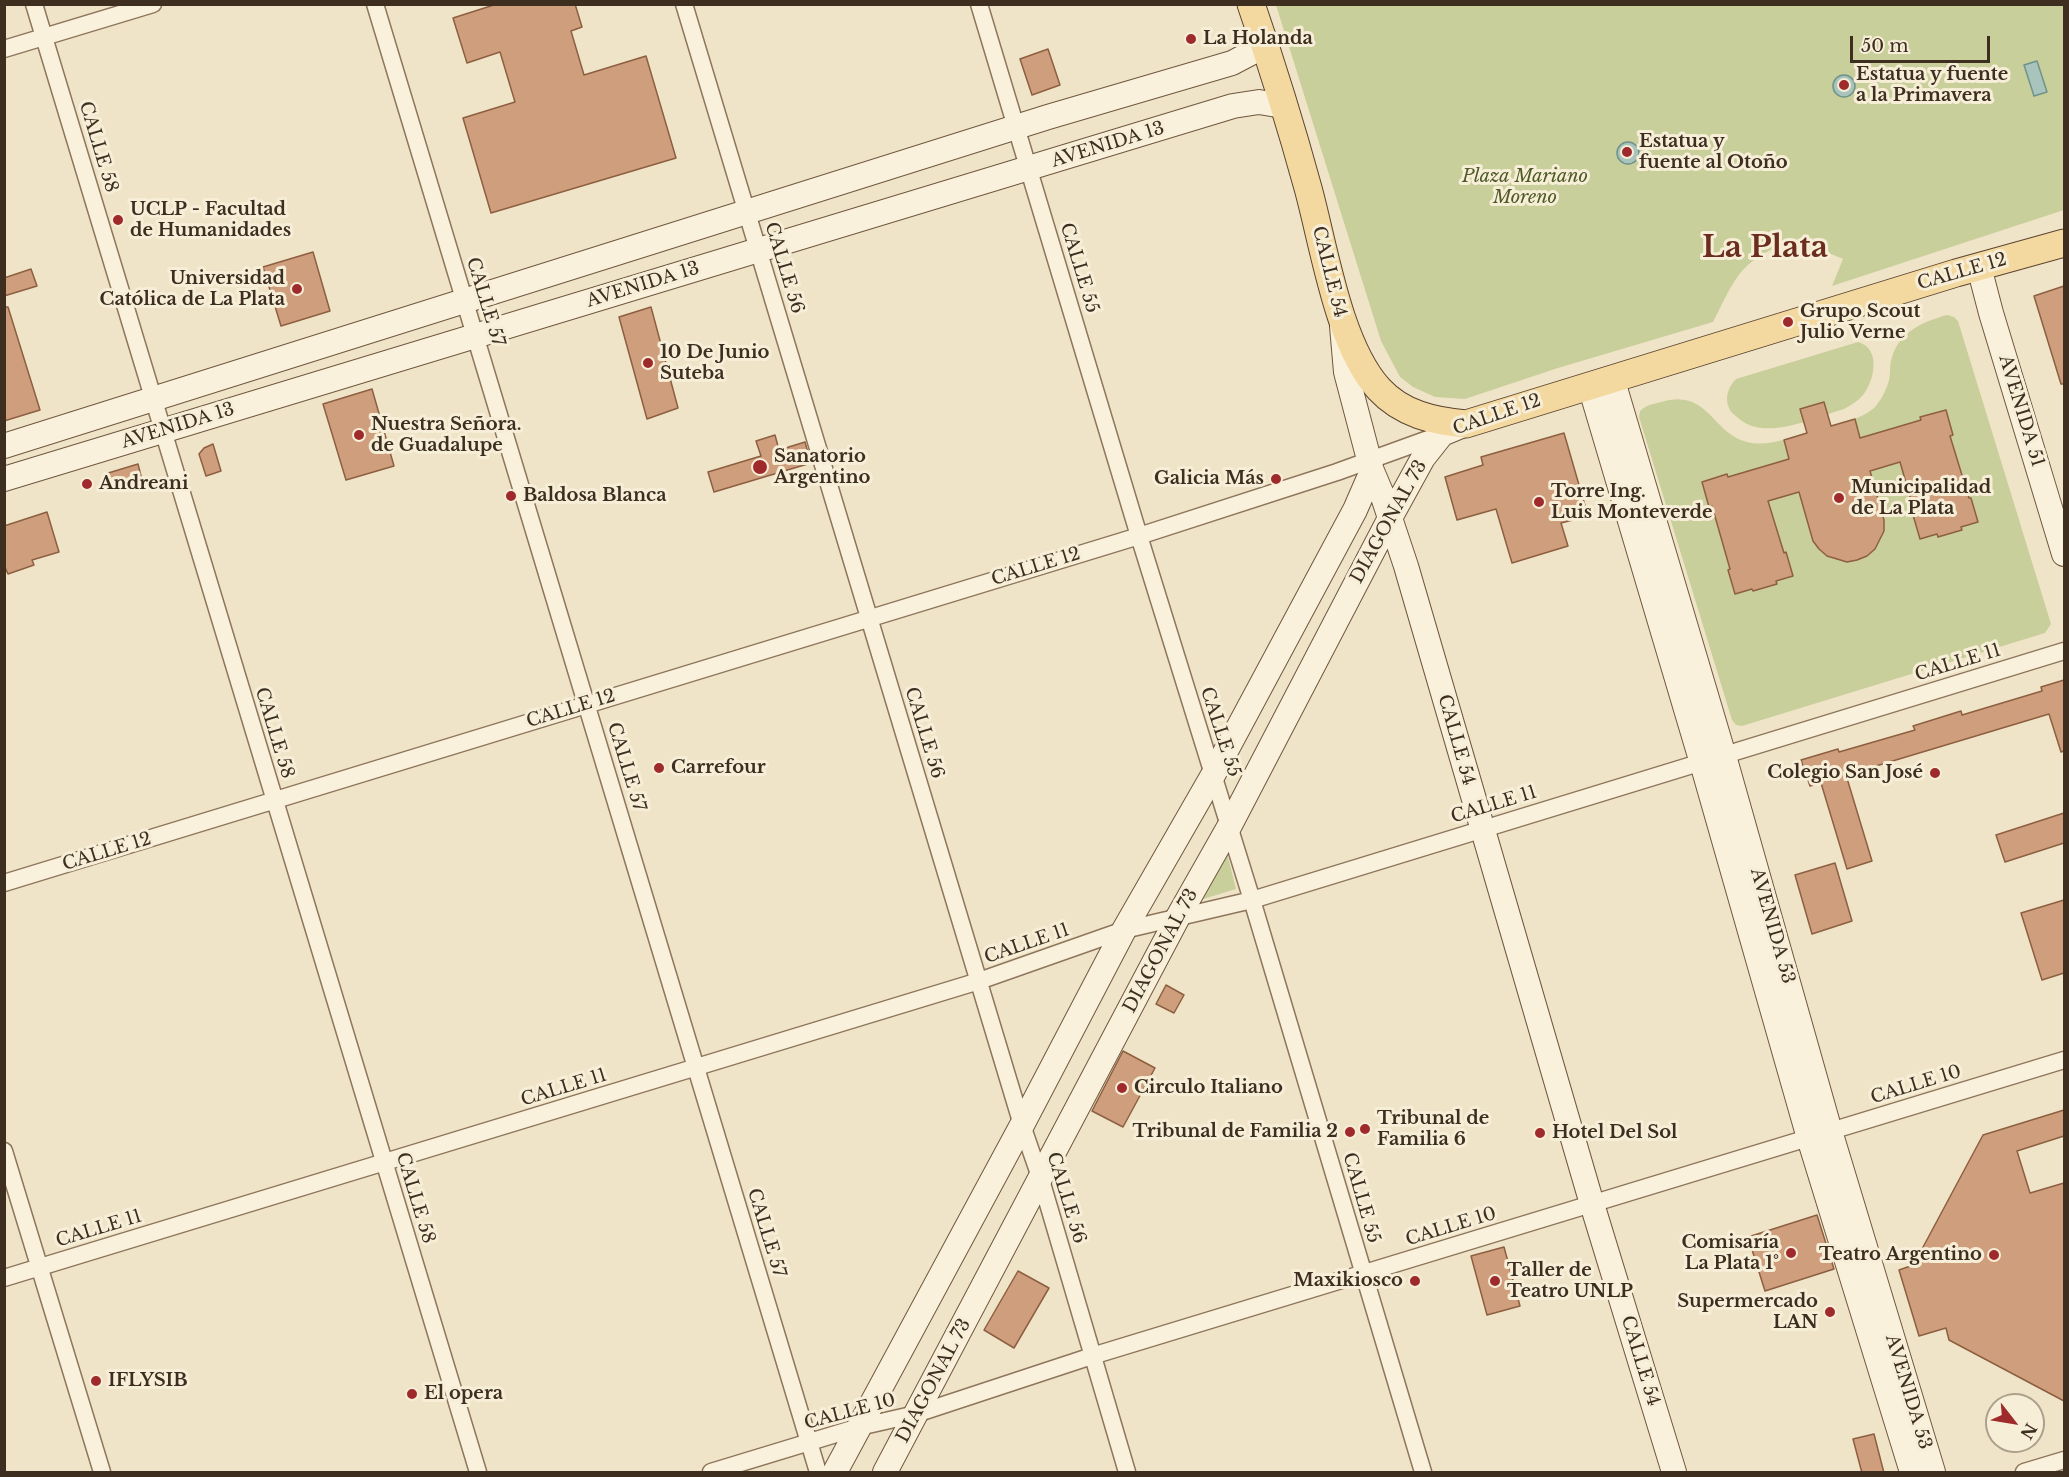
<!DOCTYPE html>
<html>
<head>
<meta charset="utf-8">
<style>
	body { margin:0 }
	#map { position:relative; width:2069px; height:1477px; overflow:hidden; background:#f0e4c8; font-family:"Libre Baskerville",serif }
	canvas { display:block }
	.frame { position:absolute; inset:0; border:6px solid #3d2e20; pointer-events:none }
	.north { position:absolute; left:1985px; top:1393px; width:60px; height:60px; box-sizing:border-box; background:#f7eed8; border:2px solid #ada18e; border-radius:50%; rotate:121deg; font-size:16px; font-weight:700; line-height:24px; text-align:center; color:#3d2e20 }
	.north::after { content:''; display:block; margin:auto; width:21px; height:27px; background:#9e2a2b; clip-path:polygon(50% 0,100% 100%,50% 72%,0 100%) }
	.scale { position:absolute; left:1850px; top:36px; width:140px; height:27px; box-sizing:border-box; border:3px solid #3d2e20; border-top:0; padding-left:8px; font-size:18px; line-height:21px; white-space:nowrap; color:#3d2e20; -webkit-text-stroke:4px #f7eed8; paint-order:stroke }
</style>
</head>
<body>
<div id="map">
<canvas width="2069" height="1477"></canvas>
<div class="frame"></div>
<div class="north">N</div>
<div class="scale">50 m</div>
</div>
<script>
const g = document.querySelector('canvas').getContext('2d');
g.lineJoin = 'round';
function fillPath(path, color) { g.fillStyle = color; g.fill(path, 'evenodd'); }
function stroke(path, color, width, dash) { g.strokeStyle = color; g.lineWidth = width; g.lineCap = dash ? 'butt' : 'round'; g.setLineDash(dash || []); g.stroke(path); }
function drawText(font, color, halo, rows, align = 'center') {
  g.font = font + ' "Libre Baskerville",serif'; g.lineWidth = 6; g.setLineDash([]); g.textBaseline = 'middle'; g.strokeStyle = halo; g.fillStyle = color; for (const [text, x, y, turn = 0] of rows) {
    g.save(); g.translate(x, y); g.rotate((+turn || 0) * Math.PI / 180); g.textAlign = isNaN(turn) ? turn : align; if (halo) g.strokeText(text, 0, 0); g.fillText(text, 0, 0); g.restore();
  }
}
fillPath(new Path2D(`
	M 1276,5 L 2064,5 L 2064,210 L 1832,286 L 1843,259 C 1829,253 1814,246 1798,245 C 1777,242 1750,259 1738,276 C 1728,290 1721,307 1713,322 L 1558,368 L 1465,399 L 1435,397 L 1413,387 L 1400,377 L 1381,341 Z
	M 1947,315 L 1954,317 L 1958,321 L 2051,624 L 2045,633 L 1742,726 L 1736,725 L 1732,720 L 1639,417 L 1640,411 C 1646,405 1653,404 1661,402 C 1709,388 1712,434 1747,442 C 1759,445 1772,443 1783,440 C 1804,435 1859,422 1874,408 C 1880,402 1887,389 1889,380 C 1891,373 1889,365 1892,357 C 1900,331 1923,322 1947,315 Z
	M 1858,342 C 1881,348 1875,380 1863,395 C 1858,401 1851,405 1844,409 C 1814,418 1764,442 1738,418 C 1735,415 1730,412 1729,408 C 1724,397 1729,386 1736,379 Z
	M 1226,849 L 1236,889 L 1200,900 Z`), '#c9cf9b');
const water = new Path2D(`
	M 2037,61 L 2047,92 L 2034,96 L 2024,65 Z
	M1833 86a11 11 0 1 1 22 0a11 11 0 1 1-22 0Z
	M1617 153a11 11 0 1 1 22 0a11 11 0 1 1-22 0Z`);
fillPath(water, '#a9c4bc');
stroke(water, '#6f938a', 1.5);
const building = new Path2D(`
	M 497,4 L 575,4 L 582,27 L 571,31 L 584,75 L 646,56 L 676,158 L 491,213 L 463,118 L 515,102 L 500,52 L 467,63 L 453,18 Z
	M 1048,49 L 1060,85 L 1032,95 L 1020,59 Z
	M 313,252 L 330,311 L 281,326 L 263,267 Z
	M 31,269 L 37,286 L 4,296 L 4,278 Z
	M 2064,286 L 2064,384 L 2061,384 L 2034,296 Z
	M 4,307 L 8,307 L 40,410 L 4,421 Z
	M 651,307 L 678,408 L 647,419 L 619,317 Z
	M 372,389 L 394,466 L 346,480 L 323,404 Z
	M 1824,402 L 1831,426 L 1855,419 L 1860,438 L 1921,420 L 1920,417 L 1946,410 L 1953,435 L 1950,436 L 1969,498 L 1971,498 L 1978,522 L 1961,527 L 1962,530 L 1938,537 L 1937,534 L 1920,539 L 1913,515 L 1915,514 L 1900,462 L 1870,471 L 1884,520 L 1884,531 L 1875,549 L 1867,556 L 1857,560 L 1847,562 L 1827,556 L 1819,549 L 1813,541 L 1799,492 L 1768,501 L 1784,553 L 1786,552 L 1793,576 L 1776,581 L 1777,584 L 1753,591 L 1752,589 L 1735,594 L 1728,570 L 1730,569 L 1712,506 L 1709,507 L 1702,482 L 1727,474 L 1728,477 L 1789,459 L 1784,440 L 1807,433 L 1800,409 Z
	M 1564,433 L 1588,516 L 1561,523 L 1568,546 L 1512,563 L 1496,509 L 1457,520 L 1445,477 L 1483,465 L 1481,457 Z
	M 775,435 L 779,450 L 805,442 L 811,463 L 714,492 L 708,472 L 761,456 L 756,441 Z
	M 213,444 L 221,471 L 206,476 L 199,454 L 204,448 Z
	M 138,464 L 143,484 L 128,488 L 126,482 L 109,488 L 105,474 Z
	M 47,512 L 59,552 L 32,560 L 34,565 L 8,574 L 4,565 L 4,526 Z
	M 2064,680 L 2064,751 L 2061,752 L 2049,714 L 1846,775 L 1872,861 L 1847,869 L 1821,783 L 1810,786 L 1801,760 L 1838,749 L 1839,752 L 1915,730 L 1913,726 L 1961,711 L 1962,715 L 2042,691 L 2041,687 Z
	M 2064,813 L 2064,843 L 2005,862 L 1996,835 Z
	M 1835,863 L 1852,921 L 1812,934 L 1795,875 Z
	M 2064,900 L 2064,973 L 2042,980 L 2021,913 Z
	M 1166,985 L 1184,995 L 1174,1013 L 1156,1004 Z
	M 1123,1051 L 1155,1068 L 1123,1127 L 1092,1111 Z
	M 2064,1110 L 2064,1136 L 2017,1151 L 2030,1193 L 2064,1183 L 2064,1401 L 1949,1340 L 1946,1328 L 1919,1336 L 1899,1270 L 1925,1261 L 1922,1249 L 1983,1135 Z
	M 1817,1215 L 1834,1269 L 1765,1291 L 1748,1237 Z
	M 1504,1247 L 1520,1306 L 1487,1315 L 1471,1256 Z
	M 1018,1271 L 1049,1288 L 1014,1348 L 984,1330 Z
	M 1874,1434 L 1884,1473 L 1862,1473 L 1853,1439 Z`);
fillPath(building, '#cf9f7d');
stroke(building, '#8d5f41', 1.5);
const street = new Path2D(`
	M 34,4 L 478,1472
	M 375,4 L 818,1472
	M 684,4 L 1022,1125 L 1041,1180 L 1127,1472
	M 979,4 L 1139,536 L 1252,900 L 1423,1472
	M 4,49 L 153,4
	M 4,883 L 1139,536 L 1337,472 L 1442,434
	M 4,1151 L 102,1472
	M 4,1278 L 979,981 L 1124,930 L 1252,900 L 2064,651
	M 711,1472 L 859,1427 L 916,1414 L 1092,1356 L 2064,1060
	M 2024,1472 L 2064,1460`);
const secondary = new Path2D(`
	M 1979,267 L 1991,313 L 2064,554
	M 1342,326 L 1346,372 L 1372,471 L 1383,497 L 1406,566 L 1592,1204 L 1674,1472
	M 1612,378 L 1724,756 L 1830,1131 L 1933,1472
	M 1590,386 L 1702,763 L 1809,1138 L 1912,1472
	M 4,446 L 1048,117 L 1232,63 L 1251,53 L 1264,41
	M 4,479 L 1233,106 L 1259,102 L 1283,106
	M 835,1472 L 1022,1125 L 1124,930 L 1213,775 L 1355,510 L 1372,471
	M 885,1472 L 1178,917 L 1229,827 L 1390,518 L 1423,458 L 1442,434 L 1466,424`);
const primary = new Path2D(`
	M 1251,4 C 1272,65 1291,126 1308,188 C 1324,246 1338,344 1379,389 C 1402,414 1433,421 1466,424 L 1956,273 L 2064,243`);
stroke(street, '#8d765c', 19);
stroke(secondary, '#6f573f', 26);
stroke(primary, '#5b4430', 29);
stroke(street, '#faf1dc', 16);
stroke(secondary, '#faf1dc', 24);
stroke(primary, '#f3d9a0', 27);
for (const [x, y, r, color] of [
	[1191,39,6,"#9e2a2b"],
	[1844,85,6,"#9e2a2b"],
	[1627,152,6,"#9e2a2b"],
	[118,220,6,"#9e2a2b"],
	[297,289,6,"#9e2a2b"],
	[1788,322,6,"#9e2a2b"],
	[648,363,6,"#9e2a2b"],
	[359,435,6,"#9e2a2b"],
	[760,467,8,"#9e2a2b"],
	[1276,479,6,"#9e2a2b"],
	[87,484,6,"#9e2a2b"],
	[511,496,6,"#9e2a2b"],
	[1839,498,6,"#9e2a2b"],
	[1539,502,6,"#9e2a2b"],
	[659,768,6,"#9e2a2b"],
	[1935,773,6,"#9e2a2b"],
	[1122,1088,6,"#9e2a2b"],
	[1365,1129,6,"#9e2a2b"],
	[1350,1132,6,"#9e2a2b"],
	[1540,1133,6,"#9e2a2b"],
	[1791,1253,6,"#9e2a2b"],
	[1994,1255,6,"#9e2a2b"],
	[1415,1281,6,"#9e2a2b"],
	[1495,1281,6,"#9e2a2b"],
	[1830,1312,6,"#9e2a2b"],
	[96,1381,6,"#9e2a2b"],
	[412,1394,6,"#9e2a2b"]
]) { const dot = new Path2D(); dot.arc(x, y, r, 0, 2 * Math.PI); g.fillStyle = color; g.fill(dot); stroke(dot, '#f7eed8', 2); }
drawText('bold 18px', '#3d2e20', '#f7eed8', [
	["La Holanda",1203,39],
	["Estatua y fuente",1856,75],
	["a la Primavera",1856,96],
	["Estatua y",1639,142],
	["fuente al Otoño",1639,163],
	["UCLP - Facultad",130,210],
	["de Humanidades",130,231],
	["Universidad",285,279,"right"],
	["Católica de La Plata",285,300,"right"],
	["Grupo Scout",1800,312],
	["Julio Verne",1800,333],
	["10 De Junio",660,353],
	["Suteba",660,374],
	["Nuestra Señora.",371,425],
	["de Guadalupe",371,446],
	["Sanatorio",774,457],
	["Argentino",774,478],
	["Galicia Más",1264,479,"right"],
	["Andreani",99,484],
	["Municipalidad",1851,488],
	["de La Plata",1851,509],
	["Torre Ing.",1551,492],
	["Luis Monteverde",1551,513],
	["Baldosa Blanca",523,496],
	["Carrefour",671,768],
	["Colegio San José",1923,773,"right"],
	["Circulo Italiano",1134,1088],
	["Tribunal de",1377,1119],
	["Familia 6",1377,1140],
	["Tribunal de Familia 2",1338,1132,"right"],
	["Hotel Del Sol",1552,1133],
	["Comisaría",1779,1243,"right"],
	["La Plata 1°",1779,1264,"right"],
	["Teatro Argentino",1982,1255,"right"],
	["Taller de",1507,1271],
	["Teatro UNLP",1507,1292],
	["Maxikiosco",1403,1281,"right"],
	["Supermercado",1818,1302,"right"],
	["LAN",1818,1323,"right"],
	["IFLYSIB",108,1381],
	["El opera",424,1394]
], 'left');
drawText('18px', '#3d2e20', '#f7eed8', [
	["AVENIDA 13",1108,145,-17],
	["CALLE 58",98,147,73],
	["CALLE 56",784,268,73],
	["CALLE 55",1079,268,73],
	["CALLE 54",1329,272,76],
	["CALLE 12",1962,272,-16],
	["AVENIDA 13",643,285,-17],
	["CALLE 57",485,302,73],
	["AVENIDA 51",2021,411,73],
	["CALLE 12",1497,415,-19],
	["AVENIDA 13",178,426,-17],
	["DIAGONAL 73",1389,522,-61],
	["CALLE 12",1036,567,-17],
	["CALLE 11",1958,663,-17],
	["CALLE 12",571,709,-17],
	["CALLE 55",1220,732,72],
	["CALLE 58",274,733,73],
	["CALLE 56",924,733,73],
	["CALLE 54",1456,740,74],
	["CALLE 57",626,767,73],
	["CALLE 11",1494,805,-17],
	["CALLE 12",107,852,-17],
	["AVENIDA 53",1772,926,74],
	["CALLE 11",1027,944,-19],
	["DIAGONAL 73",1161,951,-62],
	["CALLE 10",1916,1085,-17],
	["CALLE 11",564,1088,-17],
	["CALLE 58",415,1198,73],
	["CALLE 56",1066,1198,73],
	["CALLE 55",1361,1198,74],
	["CALLE 10",1451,1227,-17],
	["CALLE 11",99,1229,-17],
	["CALLE 57",766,1233,73],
	["CALLE 54",1640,1361,73],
	["DIAGONAL 73",934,1381,-62],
	["AVENIDA 53",1908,1392,73],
	["CALLE 10",850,1412,-15]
]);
drawText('italic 18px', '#4d5a26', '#f7eed8', [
	["Plaza Mariano",1525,177],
	["Moreno",1525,198]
]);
drawText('bold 30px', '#6b2e1e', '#f7eed8', [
	["La Plata",1765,249]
]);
</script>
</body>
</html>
